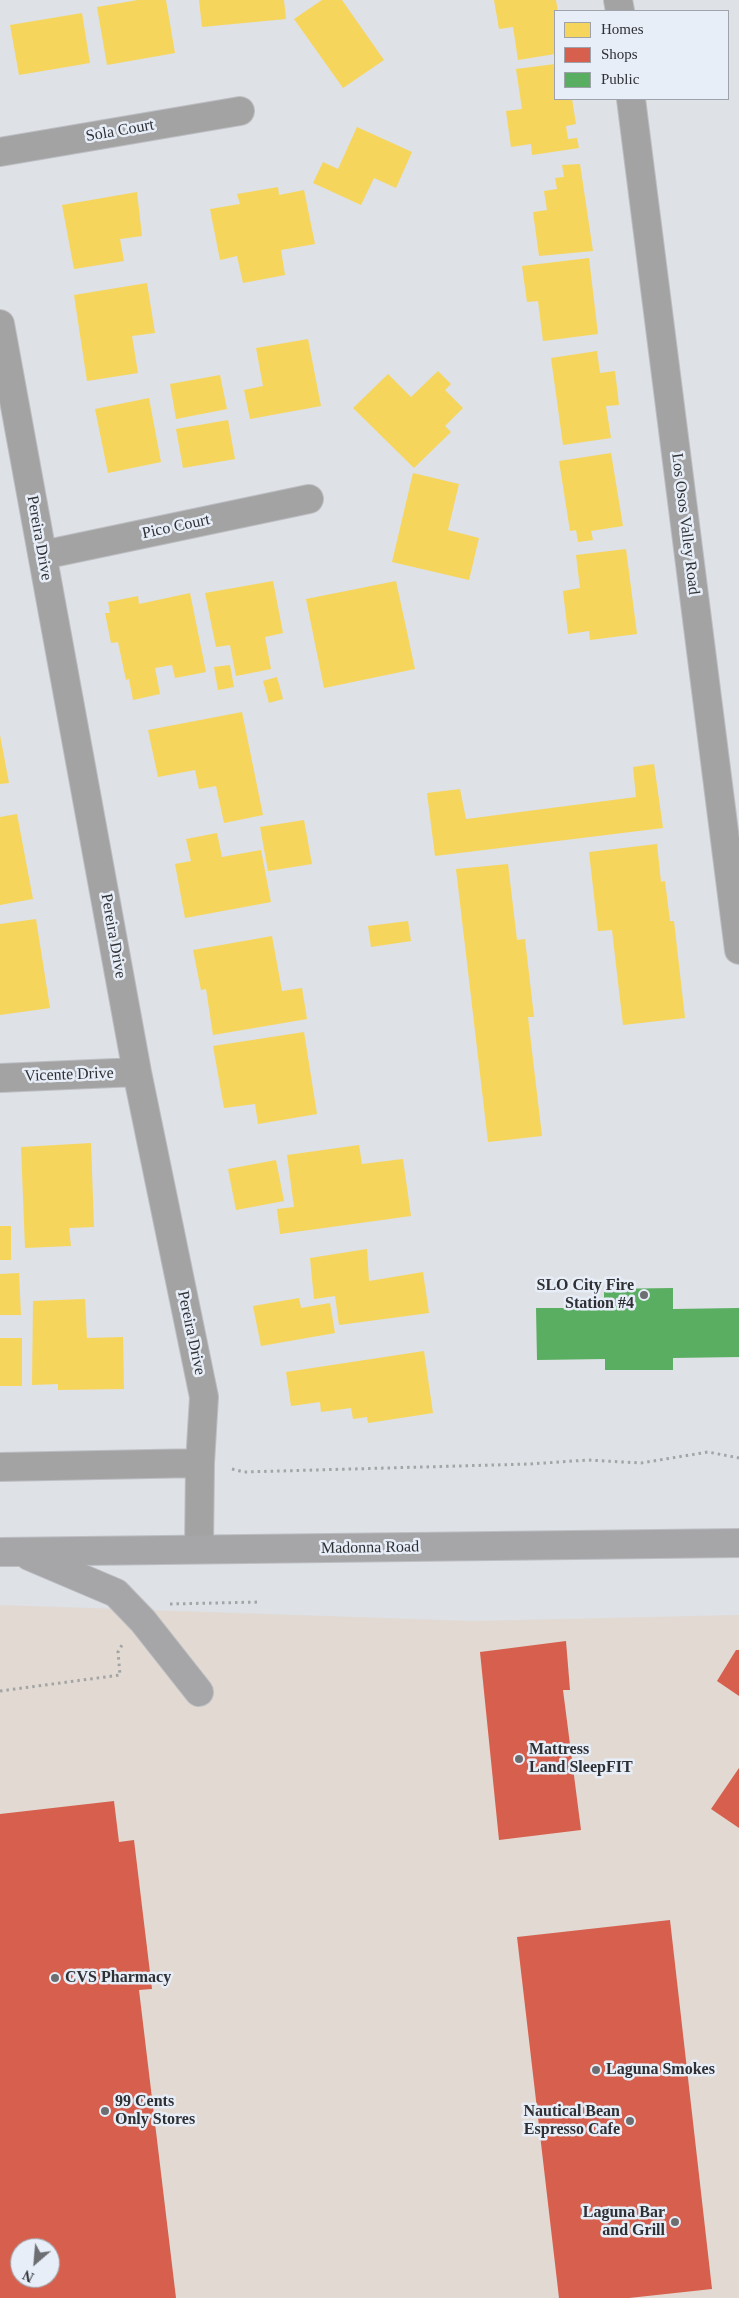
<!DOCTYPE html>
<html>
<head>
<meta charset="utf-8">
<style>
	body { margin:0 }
	#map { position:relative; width:739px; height:2298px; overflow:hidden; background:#dee1e6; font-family:"Times New Roman",serif }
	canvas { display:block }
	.legend { position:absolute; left:554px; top:10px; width:175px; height:90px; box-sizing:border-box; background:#e8eef8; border:1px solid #9ea2aa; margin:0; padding:6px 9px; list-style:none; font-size:15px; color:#2e3034 }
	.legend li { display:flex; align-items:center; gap:10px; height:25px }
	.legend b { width:25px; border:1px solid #9ea2aa }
	.north { position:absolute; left:10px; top:2238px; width:50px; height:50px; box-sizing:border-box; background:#e8eef8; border:1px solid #9ea2aa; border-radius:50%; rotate:207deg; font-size:14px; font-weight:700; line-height:20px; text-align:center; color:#2e3034 }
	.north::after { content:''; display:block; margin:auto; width:18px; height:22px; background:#6c6e72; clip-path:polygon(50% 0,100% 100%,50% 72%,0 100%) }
</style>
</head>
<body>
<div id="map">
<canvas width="739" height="2298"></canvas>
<ul class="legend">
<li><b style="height:14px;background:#f6d55c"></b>Homes</li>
<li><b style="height:14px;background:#d6604d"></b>Shops</li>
<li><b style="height:14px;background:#5aae61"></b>Public</li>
</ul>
<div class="north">N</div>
</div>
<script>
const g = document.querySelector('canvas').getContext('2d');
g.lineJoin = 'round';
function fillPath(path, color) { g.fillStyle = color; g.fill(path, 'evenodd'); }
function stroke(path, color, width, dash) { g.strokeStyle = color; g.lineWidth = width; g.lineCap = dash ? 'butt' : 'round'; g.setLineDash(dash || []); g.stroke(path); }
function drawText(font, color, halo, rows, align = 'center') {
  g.font = font + ' "Times New Roman",serif'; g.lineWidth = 5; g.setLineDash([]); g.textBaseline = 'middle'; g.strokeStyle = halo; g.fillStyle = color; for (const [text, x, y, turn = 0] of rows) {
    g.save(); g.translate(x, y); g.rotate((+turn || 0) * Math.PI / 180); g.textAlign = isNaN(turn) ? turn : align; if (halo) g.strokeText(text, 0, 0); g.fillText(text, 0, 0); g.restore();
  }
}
fillPath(new Path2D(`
	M 0,1605 L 473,1621 L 739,1615 L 739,2298 L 0,2298 ZM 20,2248 L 50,2248 L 50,2278 L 20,2278 Z`), '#e1d9d2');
fillPath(new Path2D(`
	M 138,0 L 166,0 L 175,53 L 107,65 L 97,7 Z
	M 199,0 L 284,0 L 286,19 L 202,27 Z
	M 322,0 L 342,0 L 384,60 L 343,88 L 294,19 Z
	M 494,0 L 556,0 L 558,11 L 555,11 L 555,54 L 518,60 L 513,27 L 499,29 Z
	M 82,13 L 90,63 L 19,75 L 10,25 Z
	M 555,64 L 555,99 L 572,99 L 576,124 L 566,126 L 568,139 L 577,138 L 579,148 L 532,155 L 531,144 L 511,147 L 506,111 L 522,109 L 516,69 Z
	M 357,127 L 412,152 L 396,188 L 374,178 L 361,205 L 313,183 L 323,162 L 338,169 Z
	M 580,164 L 593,251 L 539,256 L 533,212 L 547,210 L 544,191 L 557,189 L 555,178 L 564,177 L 562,165 Z
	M 278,187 L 279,195 L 304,190 L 315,244 L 281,250 L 285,275 L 243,283 L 237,256 L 220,260 L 210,209 L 240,204 L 237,194 Z
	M 137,192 L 142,236 L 120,239 L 124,261 L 74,269 L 62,205 Z
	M 589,258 L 598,334 L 543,341 L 538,301 L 527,302 L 522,266 Z
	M 147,283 L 155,333 L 132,336 L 138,373 L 87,381 L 74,295 Z
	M 308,339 L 321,406 L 250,419 L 244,390 L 263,386 L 256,348 Z
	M 597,351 L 600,373 L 615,371 L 619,405 L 606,406 L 611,438 L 563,445 L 551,358 Z
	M 438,371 L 451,384 L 445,390 L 463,408 L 445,426 L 451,432 L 414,468 L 353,408 L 388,374 L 411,397 Z
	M 220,375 L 227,409 L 176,419 L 170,384 Z
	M 149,398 L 161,462 L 108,473 L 95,409 Z
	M 228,420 L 235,459 L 183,468 L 176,429 Z
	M 611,453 L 623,526 L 591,531 L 593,540 L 578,542 L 576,530 L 570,531 L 559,461 Z
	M 413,473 L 459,484 L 448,530 L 479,538 L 469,580 L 392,562 Z
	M 626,549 L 637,634 L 590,640 L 589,631 L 568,634 L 563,591 L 580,588 L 576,555 Z
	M 273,581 L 283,633 L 265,637 L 271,669 L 236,676 L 230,645 L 216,647 L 205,593 Z
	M 396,581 L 415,669 L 324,688 L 306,599 Z
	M 190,593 L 206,672 L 175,678 L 172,665 L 155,668 L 160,694 L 133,700 L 129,679 L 126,680 L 118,642 L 111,643 L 105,613 L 110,613 L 108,602 L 138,596 L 139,604 Z
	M 230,665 L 234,687 L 218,690 L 214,667 Z
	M 277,677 L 283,699 L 269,703 L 263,681 Z
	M 242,712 L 263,815 L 224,823 L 216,786 L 199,789 L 195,770 L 158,777 L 148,730 Z
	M 0,735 L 9,783 L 0,784 Z
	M 654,764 L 663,828 L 435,856 L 427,793 L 460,789 L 466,819 L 636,797 L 633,767 Z
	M 17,814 L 33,899 L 0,905 L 0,817 Z
	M 304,820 L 312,864 L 268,871 L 260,827 Z
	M 217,833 L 222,857 L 261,850 L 271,902 L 185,918 L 175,864 L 191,861 L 186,839 Z
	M 657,844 L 661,882 L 665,881 L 670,921 L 674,921 L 685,1018 L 623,1025 L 612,930 L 598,931 L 589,852 Z
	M 508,864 L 517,940 L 525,939 L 534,1017 L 528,1017 L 542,1136 L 488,1142 L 456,869 Z
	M 36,919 L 50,1008 L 0,1015 L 0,924 Z
	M 408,921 L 411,941 L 371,947 L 368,926 Z
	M 272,936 L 282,991 L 302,988 L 307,1019 L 213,1035 L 206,989 L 201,990 L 193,950 Z
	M 304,1032 L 317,1114 L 258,1124 L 255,1104 L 224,1108 L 213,1046 Z
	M 91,1143 L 94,1227 L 69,1228 L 71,1246 L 25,1248 L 21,1147 Z
	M 359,1145 L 362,1164 L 403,1159 L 411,1216 L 280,1234 L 277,1209 L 294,1207 L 287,1155 Z
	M 276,1160 L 284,1201 L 236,1210 L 228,1169 Z
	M 0,1226 L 11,1226 L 11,1260 L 0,1260 Z
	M 367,1249 L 369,1281 L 423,1272 L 429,1313 L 339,1325 L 335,1296 L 314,1299 L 310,1258 Z
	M 19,1273 L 21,1315 L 0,1315 L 0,1274 Z
	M 299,1298 L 301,1308 L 330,1303 L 335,1333 L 261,1346 L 253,1306 Z
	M 85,1299 L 87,1338 L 123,1337 L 124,1389 L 58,1390 L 58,1384 L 32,1385 L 33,1301 Z
	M 0,1338 L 22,1338 L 22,1386 L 0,1386 Z
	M 424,1351 L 433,1413 L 368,1423 L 367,1417 L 353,1419 L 351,1408 L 321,1412 L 320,1402 L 291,1406 L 286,1372 Z`), '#f6d55c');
fillPath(new Path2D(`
	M 566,1641 L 570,1690 L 563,1690 L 581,1830 L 499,1840 L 480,1652 Z
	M 736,1650 L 739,1650 L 739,1696 L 717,1681 Z
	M 739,1768 L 739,1828 L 711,1809 Z
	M 114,1801 L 119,1842 L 134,1840 L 152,1989 L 139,1990 L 176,2298 L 0,2298 L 0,1814 ZM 20,2248 L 50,2248 L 50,2278 L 20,2278 Z
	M 670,1920 L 712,2289 L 629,2298 L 559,2298 L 517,1937 Z`), '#d6604d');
fillPath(new Path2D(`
	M 673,1288 L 673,1309 L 739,1308 L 739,1357 L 673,1358 L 673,1370 L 605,1370 L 605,1359 L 537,1360 L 536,1308 L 604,1308 L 604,1289 Z`), '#5aae61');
const minor = new Path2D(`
	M 618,0 L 620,11
	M 631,99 L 739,950
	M 0,152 L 240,111
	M 0,324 L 137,1072 L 204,1397 L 200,1463 L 199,1549
	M 43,555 L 309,499
	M 0,1078 L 137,1072
	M 0,1467 L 200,1463`);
const major = new Path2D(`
	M 0,1552 L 739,1543
	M 29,1556 L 116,1593 L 143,1621 L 199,1692`);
stroke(minor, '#bcbec2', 30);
stroke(major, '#bcbec2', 30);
stroke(new Path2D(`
	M 232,1469 L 244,1472 L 530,1464 L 588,1460 L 641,1463 L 708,1452 L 739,1458
	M 170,1604 L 261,1602
	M 0,1691 L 120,1675 L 118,1652 L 122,1645`), '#a3a5a5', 3, [2.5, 4]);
stroke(minor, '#a3a3a4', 28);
stroke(major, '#a6a6a8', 28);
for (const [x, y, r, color] of [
	[644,1295,5,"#6c6e72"],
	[519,1759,5,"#6c6e72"],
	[55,1978,5,"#6c6e72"],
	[596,2070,5,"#6c6e72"],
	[105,2111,5,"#6c6e72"],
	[630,2121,5,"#6c6e72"],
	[675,2222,5,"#6c6e72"]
]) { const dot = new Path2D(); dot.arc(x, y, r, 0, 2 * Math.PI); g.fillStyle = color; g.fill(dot); stroke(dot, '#e8eef8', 2); }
drawText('16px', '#2e3034', '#e8eef8', [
	["Sola Court",120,131,-10],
	["Los Osos Valley Road",685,524,83],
	["Pico Court",176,527,-12],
	["Pereira Drive",39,538,80],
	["Pereira Drive",113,936,80],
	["Vicente Drive",69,1075,-2],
	["Pereira Drive",191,1333,78],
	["Madonna Road",370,1548,-1]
]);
drawText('bold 16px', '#2e3034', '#e8eef8', [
	["SLO City Fire",634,1286,"right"],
	["Station #4",634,1304,"right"],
	["Mattress",529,1750],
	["Land SleepFIT",529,1768],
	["CVS Pharmacy",65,1978],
	["Laguna Smokes",606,2070],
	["99 Cents",115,2102],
	["Only Stores",115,2120],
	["Nautical Bean",620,2112,"right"],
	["Espresso Cafe",620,2130,"right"],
	["Laguna Bar",665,2213,"right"],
	["and Grill",665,2231,"right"]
], 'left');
</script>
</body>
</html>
